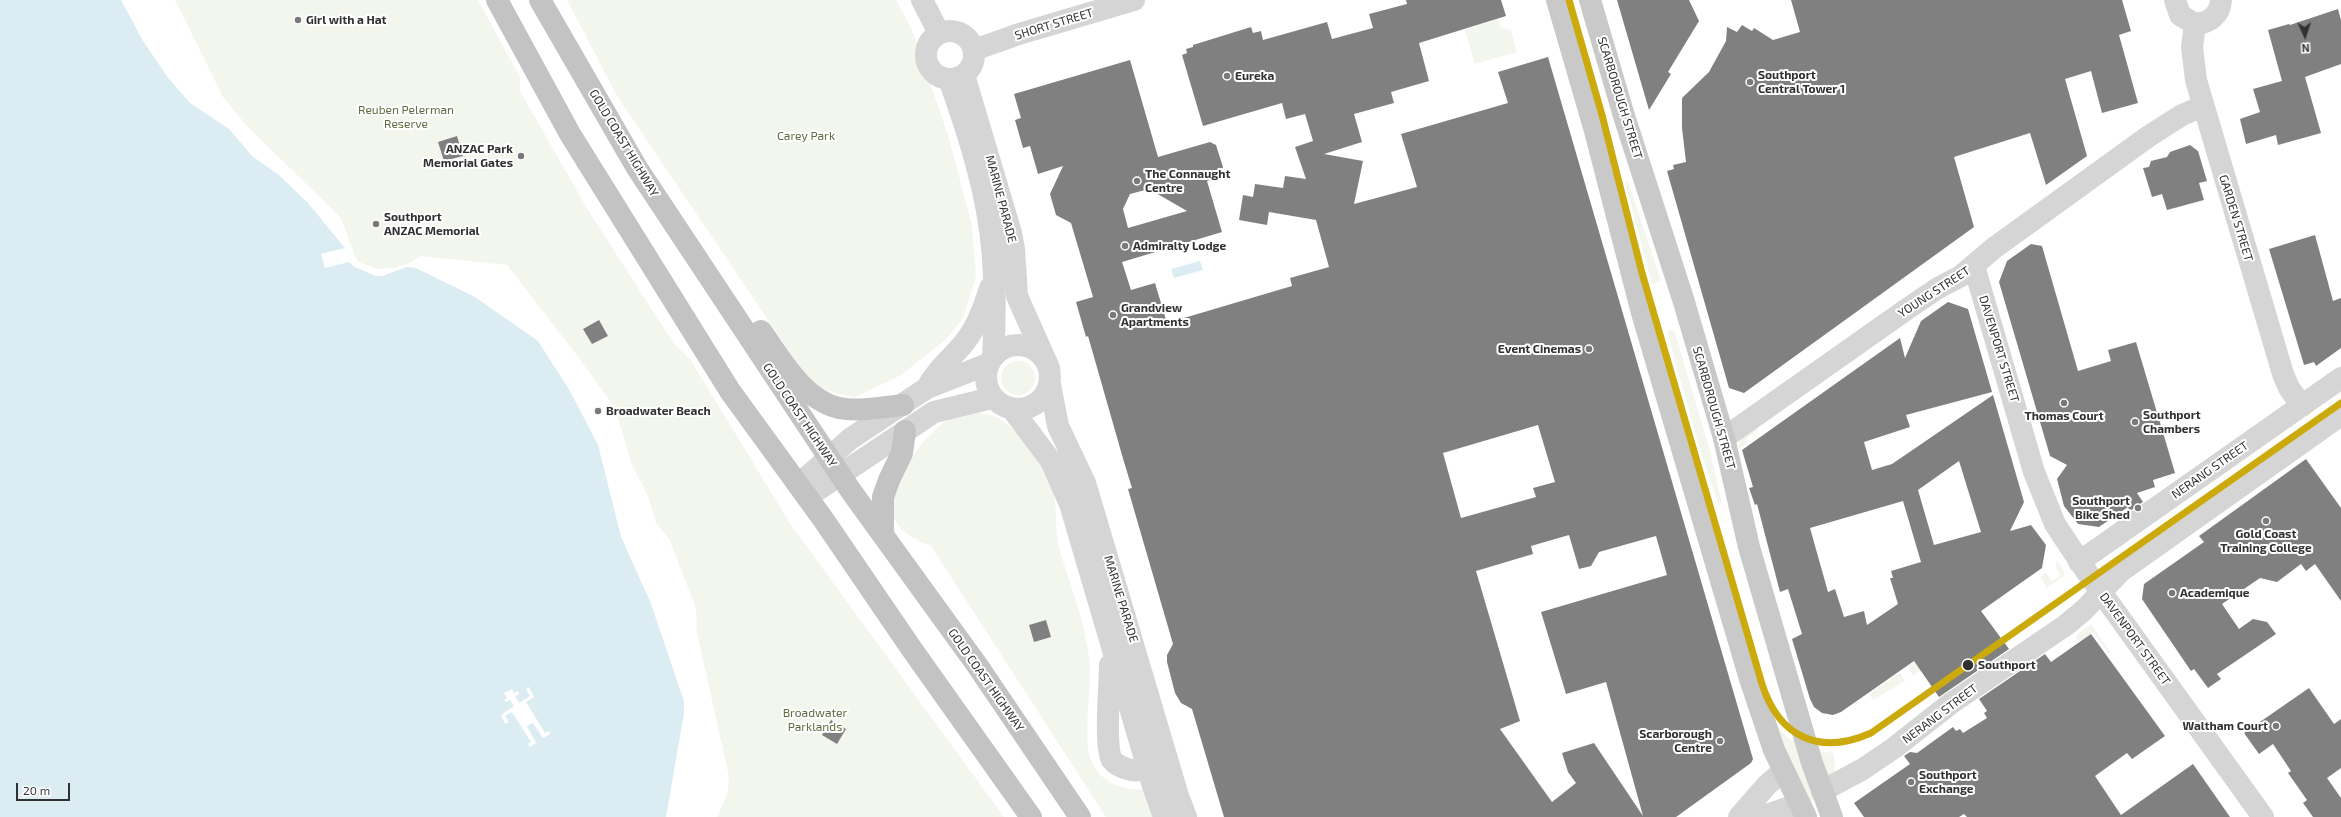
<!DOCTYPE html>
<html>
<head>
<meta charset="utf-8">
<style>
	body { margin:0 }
	#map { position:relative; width:2341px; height:817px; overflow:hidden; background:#fff; font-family:"Exo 2",sans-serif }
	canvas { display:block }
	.north { position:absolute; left:2285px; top:16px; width:40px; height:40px; -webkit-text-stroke:3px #fff; paint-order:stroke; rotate:177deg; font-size:11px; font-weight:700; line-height:16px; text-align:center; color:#313131 }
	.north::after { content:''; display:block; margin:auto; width:14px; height:18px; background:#313131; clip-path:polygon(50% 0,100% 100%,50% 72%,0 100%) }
	.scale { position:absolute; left:16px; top:783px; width:54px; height:18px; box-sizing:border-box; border:2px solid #313131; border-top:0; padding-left:5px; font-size:12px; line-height:14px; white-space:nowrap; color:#313131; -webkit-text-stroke:3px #fff; paint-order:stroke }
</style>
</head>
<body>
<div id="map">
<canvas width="2341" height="817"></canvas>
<div class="north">N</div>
<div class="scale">20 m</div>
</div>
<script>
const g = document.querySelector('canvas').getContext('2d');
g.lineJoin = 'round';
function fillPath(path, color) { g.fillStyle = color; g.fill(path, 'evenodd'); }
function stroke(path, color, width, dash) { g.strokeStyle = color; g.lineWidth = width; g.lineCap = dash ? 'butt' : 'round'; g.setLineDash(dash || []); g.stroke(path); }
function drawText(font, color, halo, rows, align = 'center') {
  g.font = font + ' "Exo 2",sans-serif'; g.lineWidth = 4; g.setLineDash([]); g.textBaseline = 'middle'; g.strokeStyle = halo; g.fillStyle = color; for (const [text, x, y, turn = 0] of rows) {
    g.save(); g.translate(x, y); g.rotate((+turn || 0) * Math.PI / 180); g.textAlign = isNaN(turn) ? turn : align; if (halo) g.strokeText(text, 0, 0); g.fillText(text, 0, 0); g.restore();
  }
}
fillPath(new Path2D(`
	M 175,0 L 478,0 L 520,77 L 520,91 L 588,210 L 674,344 L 690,359 L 791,525 L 1004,817 L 717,817 L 728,792 L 729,777 L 697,633 L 696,608 L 669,539 L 656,523 L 648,496 L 632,465 L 615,408 L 573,350 L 507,265 L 421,256 L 408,264 L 393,268 L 378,269 L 361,263 L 356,259 L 341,218 L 247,126 L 223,97 Z
	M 567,0 L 896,0 L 912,30 L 948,135 L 972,225 L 976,276 L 963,319 L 944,341 L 901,375 L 854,398 L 823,389 L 805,375 L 617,96 Z
	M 1498,19 L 1501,28 L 1511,30 L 1517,52 L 1475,64 L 1465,30 Z
	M 1628,181 L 1661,281 L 1652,284 L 1625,182 Z
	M 1674,330 L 1709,447 L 1722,505 L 1719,505 L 1700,450 L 1667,332 Z
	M1001 378a17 17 0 1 1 34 0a17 17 0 1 1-34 0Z
	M 971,413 C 980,413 990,414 998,418 C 1019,431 1047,464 1053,488 C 1058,509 1054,531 1060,551 C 1071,588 1087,627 1090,666 C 1091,690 1082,742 1092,762 C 1102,784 1122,789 1144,790 L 1157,817 L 1106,817 L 931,546 C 916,540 902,534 895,520 C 882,494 923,435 945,422 C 953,417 962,415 971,413 Z
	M 1755,425 L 1758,430 L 1748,437 L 1746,444 L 1738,450 L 1741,438 Z
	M 2057,561 L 2064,571 L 2064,576 L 2047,588 L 2040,577 L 2046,573 L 2052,581 L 2060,576 L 2056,567 Z
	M 2091,624 L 2111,653 L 2109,654 L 2093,632 L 2080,642 L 2075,637 Z
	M 1925,655 L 1935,660 L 1913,676 L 1908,666 Z
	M 1900,673 L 1905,681 L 1873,700 L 1869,694 Z
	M 1777,726 L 1789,739 L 1801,745 L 1818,799 L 1806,804 L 1788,769 Z
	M 1817,751 L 1834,753 L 1835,774 L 1829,777 L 1825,774 Z`), '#f3f6ed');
fillPath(new Path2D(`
	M 0,0 L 121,0 L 143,41 L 169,79 L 190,103 L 229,129 L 252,156 L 279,175 L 308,203 L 345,248 L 349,262 L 353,266 L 376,276 L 382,276 L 406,267 L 416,268 L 475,297 L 538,341 L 570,391 L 598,445 L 621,537 L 650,601 L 684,701 L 684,713 L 666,817 L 0,817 Z
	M 1200,261 L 1203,270 L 1174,278 L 1171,269 Z`), '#dbedf2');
fillPath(new Path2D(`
	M 345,248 L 349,262 L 325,268 L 321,254 Z
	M 529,687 L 534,697 L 526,702 L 545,733 L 549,731 L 550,734 L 543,738 L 533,723 L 527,726 L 536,743 L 530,747 L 528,744 L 531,742 L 512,712 L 505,716 L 509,722 L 505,724 L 501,715 L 514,706 L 510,700 L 506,702 L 504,700 L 507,698 L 504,693 L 512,689 L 514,693 L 518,691 L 519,694 L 515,696 L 519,703 L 530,696 L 526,689 Z`), '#fff');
fillPath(new Path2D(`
	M 1406,0 L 1501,0 L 1506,16 L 1419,43 L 1429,81 L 1391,92 L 1394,103 L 1354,114 L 1362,142 L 1324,154 L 1363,161 L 1354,204 L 1417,187 L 1401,134 L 1508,103 L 1498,72 L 1548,57 L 1753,759 L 1751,763 L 1676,817 L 1224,817 L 1192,709 L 1181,703 L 1175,693 L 1167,662 L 1167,655 L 1173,644 L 1128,489 L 1132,488 L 1124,462 L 1088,336 L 1086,337 L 1076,302 L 1093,297 L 1071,223 L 1056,215 L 1050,194 L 1063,166 L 1038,174 L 1030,146 L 1023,148 L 1015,120 L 1021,118 L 1014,94 L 1130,60 L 1158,157 L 1210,142 L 1216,145 L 1223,167 L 1216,178 L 1207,181 L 1222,232 L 1122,262 L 1131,290 L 1155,283 L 1167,323 L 1292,286 L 1290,278 L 1329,267 L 1316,220 L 1269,212 L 1267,225 L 1239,220 L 1243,195 L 1253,197 L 1255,184 L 1283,188 L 1285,176 L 1306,179 L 1295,147 L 1313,141 L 1305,114 L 1286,119 L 1282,103 L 1203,126 L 1182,55 L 1187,53 L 1186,49 L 1193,47 L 1193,45 L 1251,27 L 1253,33 L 1261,31 L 1263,40 L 1327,22 L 1332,39 L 1373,28 L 1369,14 L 1407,4 ZM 1149,189 L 1187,211 L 1128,228 L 1123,209 L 1130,194 ZM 1538,425 L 1555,482 L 1533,488 L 1536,497 L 1461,518 L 1443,453 ZM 1569,535 L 1579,569 L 1591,566 L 1599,552 L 1656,536 L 1667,575 L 1541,612 L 1566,694 L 1606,682 L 1643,816 L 1594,743 L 1562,753 L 1568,772 L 1576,783 L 1552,802 L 1500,729 L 1520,721 L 1476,571 L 1533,554 L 1531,546 Z
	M 1617,0 L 1689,0 L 1699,21 L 1668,72 L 1671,74 L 1649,110 Z
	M 1791,0 L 2122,0 L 2131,31 L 2119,35 L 2138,103 L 2102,113 L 2091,71 L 2065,79 L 2087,156 L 2046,185 L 2030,133 L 1954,157 L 1974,227 L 1744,393 L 1729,388 L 1667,171 L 1674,169 L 1673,165 L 1686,162 L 1682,128 L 1682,98 L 1709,72 L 1726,41 L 1727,27 L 1737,32 L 1742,25 L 1752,31 L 1754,28 L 1773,40 L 1800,32 Z
	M 2338,9 L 2341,20 L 2341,64 L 2305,77 L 2321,133 L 2278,145 L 2276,135 L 2246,144 L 2240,119 L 2260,112 L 2253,89 L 2282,81 L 2268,30 L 2289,24 L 2290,25 Z
	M 457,136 L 463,156 L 444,161 L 438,142 Z
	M 2190,145 L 2198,151 L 2207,181 L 2199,183 L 2204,200 L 2167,210 L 2162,194 L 2152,197 L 2143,168 L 2149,167 L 2151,161 L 2167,157 L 2170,152 Z
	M 2315,235 L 2333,301 L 2341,298 L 2341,348 L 2316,366 L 2314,362 L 2304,365 L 2269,249 Z
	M 2031,244 L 2042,246 L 2078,371 L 2111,361 L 2108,350 L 2136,342 L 2175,473 L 2153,480 L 2155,487 L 2137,493 L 2143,502 L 2130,511 L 2128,507 L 2099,527 L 2078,524 L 2064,506 L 2057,479 L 2067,465 L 2050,456 L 1999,282 L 2007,261 Z
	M 1948,302 L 1968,309 L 1992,392 L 1906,415 L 1910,427 L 1864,442 L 1872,470 L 1892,464 L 1993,395 L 2024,502 L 2010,531 L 2031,525 L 2046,545 L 2042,568 L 1981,611 L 2009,649 L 1939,697 L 1914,661 L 1841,712 L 1833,715 L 1822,713 L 1814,707 L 1810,699 L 1792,639 L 1802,634 L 1788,589 L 1780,592 L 1757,504 L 1755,505 L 1749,488 L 1753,487 L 1742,450 L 1900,338 L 1905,358 L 1921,321 ZM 1959,461 L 1981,532 L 1934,545 L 1918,490 ZM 1903,501 L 1921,562 L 1891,571 L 1893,578 L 1890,578 L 1898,604 L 1867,625 L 1864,611 L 1844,617 L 1835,589 L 1828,592 L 1810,528 Z
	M 599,320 L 608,336 L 592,344 L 583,329 Z
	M 2306,459 L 2341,508 L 2341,601 L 2315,564 L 2306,571 L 2301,564 L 2277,582 L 2260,578 L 2222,604 L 2239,629 L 2253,619 L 2267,622 L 2276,634 L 2217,674 L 2221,679 L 2208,688 L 2194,669 L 2191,671 L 2142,599 L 2144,584 L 2204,542 L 2199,536 Z
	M 1046,620 L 1051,637 L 1034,642 L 1029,625 Z
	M 2091,634 L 2165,736 L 2132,759 L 2127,753 L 2095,776 L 2121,815 L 2193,764 L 2230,817 L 1967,817 L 1964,814 L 1959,817 L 1864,817 L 1854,803 L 1910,764 L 1904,756 L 1910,752 L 1917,753 L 1953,727 L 1956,731 L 1960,729 L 1963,733 L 1987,718 L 1984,713 L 1987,711 L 1979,699 L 2045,654 L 2051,662 Z
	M 2309,688 L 2334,724 L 2341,719 L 2341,768 L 2327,778 L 2341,798 L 2341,817 L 2313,817 L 2303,803 L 2307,800 L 2288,773 L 2291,771 L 2273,744 L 2259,754 L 2244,733 Z
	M 831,720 L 846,729 L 837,744 L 822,735 Z`), '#808080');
stroke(new Path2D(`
	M 922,0 L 939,33
	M 2175,0 L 2180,15 L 2195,24 C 2210,23 2220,15 2221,0
	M 2195,24 L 2192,47 L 2196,80 L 2283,374 L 2289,388 L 2302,406
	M926 55a24 24 0 1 1 48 0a24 24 0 1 1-48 0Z
	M 974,50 L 1019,34 L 1134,0
	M 964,75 L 1011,233 L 1014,249 L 1017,296 L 1049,368
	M 949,79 C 964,122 979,166 987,211 C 996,259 996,308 993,357
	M 1974,266 L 2034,472 L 2055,524 L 2086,571 L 2263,817
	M986 377a32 32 0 1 1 64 0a32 32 0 1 1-64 0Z
	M 1050,384 L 1058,426 L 1085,483 L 1178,796 L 1186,817
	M 927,388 C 936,370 951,359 964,343 C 977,327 984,307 990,288
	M 1012,409 L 1051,461 L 1070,504 L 1153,786 L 1164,817
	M 1724,438 L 1907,309 L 1938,288 L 1961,276 L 1994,248 L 2149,136 L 2182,115 L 2203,106
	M 798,485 L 850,439 L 927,388 L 988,364
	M 807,497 L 934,412 L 992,398
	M 2079,562 L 2341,378
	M 1110,665 C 1110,684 1104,746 1112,760 C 1117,766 1124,768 1131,770 C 1142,772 1149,767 1157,759
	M 1822,791 L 1863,769 L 1894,748 L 1950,704 L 2066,625 L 2084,610 L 2121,571 L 2341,415
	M 1739,817 L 1767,785 L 1783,771
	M 1761,817 L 1799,804`), '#d5d5d5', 22);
stroke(new Path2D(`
	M 1557,0 L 1595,131 L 1642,313 L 1750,679 L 1774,750 L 1806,817
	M 1590,0 L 1624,116 L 1684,302 L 1724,438 L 1749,547 L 1812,763 L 1832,817`), '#c9c9c9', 22);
stroke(new Path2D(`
	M 497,0 L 570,134 L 730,391 L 823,519 L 911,648 L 1031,817
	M 540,0 L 637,168 L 851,491 L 977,665 L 1080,817
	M 761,331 C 781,359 803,400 839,408 C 859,412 883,407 903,405
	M 883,535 L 883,497 L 889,480 L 902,453 L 905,431`), '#c3c3c3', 22);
stroke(new Path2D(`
	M 1569,0 L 1602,115 L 1642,273 L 1762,684 C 1779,737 1819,756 1871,733 L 2341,403`), '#ccaa0c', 7);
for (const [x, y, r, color] of [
	[298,20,4,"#797979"],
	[1227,76,4,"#797979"],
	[1750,82,4,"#797979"],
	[521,156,4,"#797979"],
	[1137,181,4,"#797979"],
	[376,224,4,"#797979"],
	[1125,246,4,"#797979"],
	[1113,315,4,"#797979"],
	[1589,349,4,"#797979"],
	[2064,403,4,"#797979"],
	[598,411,4,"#797979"],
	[2135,422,4,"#797979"],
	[2138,508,4,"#797979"],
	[2266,521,4,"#797979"],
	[2172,593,4,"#797979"],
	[1968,665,6,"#313131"],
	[2276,726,4,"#797979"],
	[1720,741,4,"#797979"],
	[1911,782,4,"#797979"]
]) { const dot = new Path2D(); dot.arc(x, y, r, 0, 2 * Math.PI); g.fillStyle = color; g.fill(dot); stroke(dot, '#fff', 1.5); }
drawText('bold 12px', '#313131', '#fff', [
	["Girl with a Hat",306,20],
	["Southport",1758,75],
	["Central Tower 1",1758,89],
	["Eureka",1235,76],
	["ANZAC Park",513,149,"right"],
	["Memorial Gates",513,163,"right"],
	["The Connaught",1145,174],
	["Centre",1145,188],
	["Southport",384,217],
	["ANZAC Memorial",384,231],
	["Admiralty Lodge",1133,246],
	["Grandview",1121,308],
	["Apartments",1121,322],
	["Event Cinemas",1581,349,"right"],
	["Broadwater Beach",606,411],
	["Southport",2143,415],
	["Chambers",2143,429],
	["Thomas Court",2064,416,"center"],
	["Southport",2130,501,"right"],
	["Bike Shed",2130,515,"right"],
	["Gold Coast",2266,534,"center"],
	["Training College",2266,548,"center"],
	["Academique",2180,593],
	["Waltham Court",2268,726,"right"],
	["Scarborough",1712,734,"right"],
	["Centre",1712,748,"right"],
	["Southport",1919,775],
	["Exchange",1919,789]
], 'left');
drawText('12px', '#313131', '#fff', [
	["SHORT STREET",1054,24,-17],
	["SCARBOROUGH STREET",1620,98,73],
	["GOLD COAST HIGHWAY",624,143,59],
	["MARINE PARADE",1001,199,75],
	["GARDEN STREET",2236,218,73],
	["YOUNG STREET",1934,292,-33],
	["DAVENPORT STREET",1999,349,73],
	["SCARBOROUGH STREET",1714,408,74],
	["GOLD COAST HIGHWAY",800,415,56],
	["NERANG STREET",2210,470,-35],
	["MARINE PARADE",1121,599,73],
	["DAVENPORT STREET",2135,639,54],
	["GOLD COAST HIGHWAY",986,680,55],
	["NERANG STREET",1940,714,-37]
]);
drawText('12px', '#5b6d3e', '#fff', [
	["Reuben Pelerman",406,110],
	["Reserve",406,124],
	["Carey Park",806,136],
	["Broadwater",815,713],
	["Parklands",815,727]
]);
drawText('bold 12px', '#313131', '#fff', [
	["Southport",1978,665]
], 'left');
</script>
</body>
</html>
